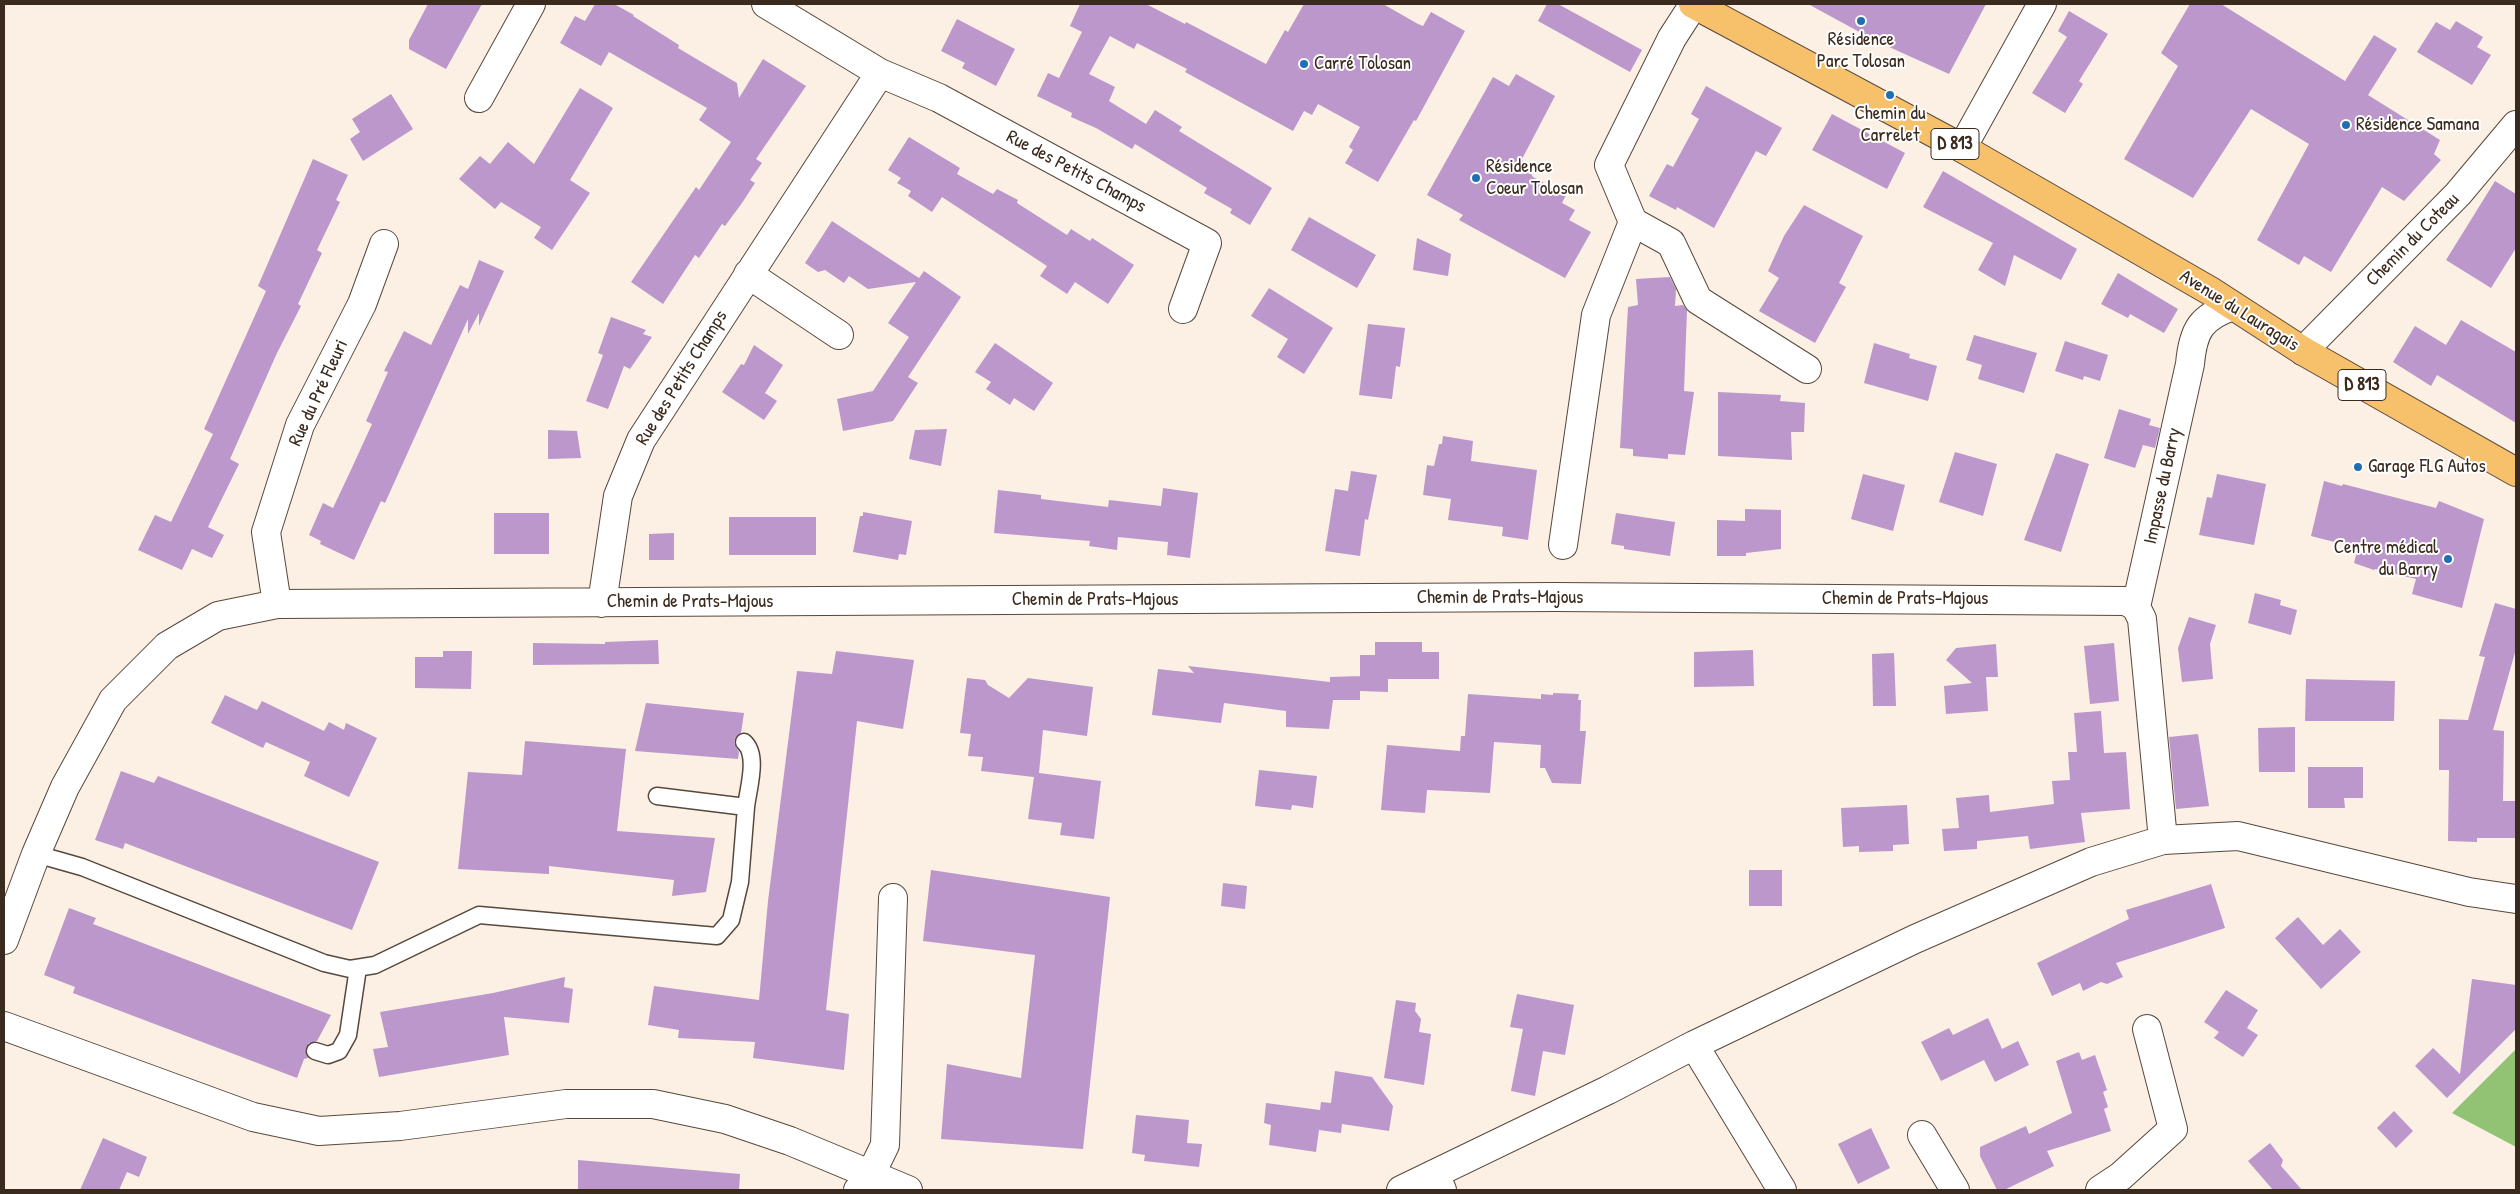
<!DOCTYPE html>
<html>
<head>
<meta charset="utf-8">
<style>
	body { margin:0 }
	#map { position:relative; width:2520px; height:1194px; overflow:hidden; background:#fbf0e3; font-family:"Patrick Hand",sans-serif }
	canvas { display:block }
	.frame { position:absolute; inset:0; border:5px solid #3b2a1e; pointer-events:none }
</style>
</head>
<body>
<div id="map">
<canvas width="2520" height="1194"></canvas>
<div class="frame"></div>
</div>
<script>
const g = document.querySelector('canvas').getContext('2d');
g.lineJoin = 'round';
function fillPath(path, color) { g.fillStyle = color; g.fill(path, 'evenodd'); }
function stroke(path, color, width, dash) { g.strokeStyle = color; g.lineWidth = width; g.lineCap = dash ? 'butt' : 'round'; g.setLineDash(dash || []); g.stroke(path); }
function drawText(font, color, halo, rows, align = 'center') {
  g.font = font + ' "Patrick Hand",sans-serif'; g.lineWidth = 4; g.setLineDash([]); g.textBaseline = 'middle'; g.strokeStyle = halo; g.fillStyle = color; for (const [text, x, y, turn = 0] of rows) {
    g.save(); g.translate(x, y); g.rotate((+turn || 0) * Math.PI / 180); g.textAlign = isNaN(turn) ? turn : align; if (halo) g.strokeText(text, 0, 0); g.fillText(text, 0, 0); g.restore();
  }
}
fillPath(new Path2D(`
	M 2516,1049 L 2516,1147 L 2452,1113 Z`), '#92c374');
fillPath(new Path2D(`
	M 428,4 L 482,4 L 446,69 L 409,49 L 409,40 Z
	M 595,4 L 614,4 L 634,15 L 633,16 L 679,45 L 678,48 L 737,83 L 739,98 L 763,59 L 806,86 L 756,159 L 762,163 L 750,180 L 755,183 L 742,203 L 725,226 L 722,224 L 699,258 L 695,255 L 663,304 L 631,282 L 696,187 L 699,190 L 731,142 L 699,120 L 707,108 L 609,52 L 601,66 L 560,43 L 575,16 L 585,21 Z
	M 1080,4 L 1146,4 L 1185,24 L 1186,22 L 1266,64 L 1285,30 L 1288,32 L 1304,4 L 1383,4 L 1418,24 L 1423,26 L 1431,12 L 1465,31 L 1416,121 L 1414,120 L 1378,182 L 1345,163 L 1353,150 L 1349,147 L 1360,127 L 1318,104 L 1312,115 L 1304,111 L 1293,131 L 1185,72 L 1187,69 L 1137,43 L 1134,49 L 1110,36 L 1089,74 L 1115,87 L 1109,101 L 1146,124 L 1155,110 L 1182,127 L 1179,131 L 1272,188 L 1250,225 L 1230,213 L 1232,209 L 1204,193 L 1207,188 L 1135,144 L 1132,149 L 1096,128 L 1071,117 L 1072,113 L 1037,96 L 1048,73 L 1059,78 L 1082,32 L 1070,26 Z
	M 1547,4 L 1558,4 L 1642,50 L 1630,72 L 1538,21 Z
	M 1808,4 L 1986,4 L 1949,74 L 1876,41 Z
	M 2190,4 L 2221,4 L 2345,81 L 2374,35 L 2397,49 L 2368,95 L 2440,140 L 2434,154 L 2441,160 L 2404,201 L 2382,187 L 2331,272 L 2304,256 L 2299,265 L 2257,240 L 2309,144 L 2251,109 L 2193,198 L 2124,159 L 2178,66 L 2161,53 Z
	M 2069,11 L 2108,34 L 2079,81 L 2083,84 L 2065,113 L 2032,93 L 2067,37 L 2058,31 Z
	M 957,19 L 1015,49 L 996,86 L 962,68 L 965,63 L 941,51 Z
	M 2456,21 L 2483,37 L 2477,47 L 2491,55 L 2472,85 L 2417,52 L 2436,22 L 2450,30 Z
	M 1516,74 L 1555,96 L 1522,159 L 1533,177 L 1566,195 L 1562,203 L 1575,210 L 1569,220 L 1591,232 L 1565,278 L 1459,220 L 1463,215 L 1427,195 L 1493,77 L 1509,86 Z
	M 1706,86 L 1782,128 L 1766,156 L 1756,151 L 1714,228 L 1677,207 L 1676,210 L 1649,196 L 1667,164 L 1673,167 L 1699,119 L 1691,114 Z
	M 580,88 L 613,108 L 570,180 L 590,193 L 552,250 L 534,238 L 541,227 L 501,202 L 495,209 L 459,179 L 480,156 L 490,164 L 508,142 L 534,164 Z
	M 391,94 L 413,129 L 363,161 L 350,139 L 360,132 L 352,119 Z
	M 1832,114 L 1905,153 L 1887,189 L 1812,150 Z
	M 909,137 L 960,168 L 957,174 L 993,194 L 997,189 L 1018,200 L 1017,203 L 1067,235 L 1071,229 L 1090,241 L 1092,238 L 1134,265 L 1108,304 L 1075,282 L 1067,294 L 1040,276 L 1047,266 L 942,197 L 932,212 L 908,196 L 911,191 L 897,183 L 901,178 L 888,170 Z
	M 313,159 L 348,175 L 336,200 L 340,202 L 317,250 L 322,253 L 298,304 L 301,306 L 277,353 L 230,459 L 239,464 L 208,527 L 224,535 L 212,558 L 192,549 L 182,570 L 138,550 L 155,515 L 171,522 L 213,434 L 204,429 L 266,291 L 258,286 Z
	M 1943,171 L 2077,249 L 2061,280 L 2014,255 L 2005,286 L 1978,270 L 1993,243 L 1923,207 Z
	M 2495,181 L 2516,194 L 2516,248 L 2491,288 L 2446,260 Z
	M 1804,205 L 1863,236 L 1839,283 L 1846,287 L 1815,343 L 1759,311 L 1779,278 L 1768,271 L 1784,236 Z
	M 1309,217 L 1376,255 L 1357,288 L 1291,250 Z
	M 832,221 L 919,278 L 924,271 L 961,297 L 908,377 L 918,383 L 893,421 L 843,431 L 837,399 L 873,391 L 909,337 L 888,323 L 916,282 L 868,289 L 849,276 L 844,283 L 825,270 L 818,272 L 805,263 Z
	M 1417,238 L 1451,254 L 1448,276 L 1413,270 Z
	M 479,260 L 504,271 L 479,326 L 479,313 L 468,334 L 468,319 L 385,503 L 381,501 L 354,560 L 320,544 L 321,541 L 309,535 L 323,503 L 333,508 L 350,472 L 372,424 L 366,421 L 388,372 L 384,371 L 404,331 L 431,345 L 460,285 L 468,289 Z
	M 2118,273 L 2178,309 L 2164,333 L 2130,314 L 2128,318 L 2101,304 Z
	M 1670,277 L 1676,289 L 1675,306 L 1683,305 L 1687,310 L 1684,391 L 1694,392 L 1685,455 L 1668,454 L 1668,459 L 1633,456 L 1633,449 L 1620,448 L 1628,307 L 1638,305 L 1636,279 Z
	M 1269,288 L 1333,328 L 1304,374 L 1277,357 L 1288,339 L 1251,316 Z
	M 611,317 L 646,330 L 643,334 L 652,337 L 630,369 L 624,366 L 608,409 L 586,401 L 603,355 L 598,353 Z
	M 2461,320 L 2516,352 L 2516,423 L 2437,375 L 2431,386 L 2393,362 L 2415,326 L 2446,345 Z
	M 1368,324 L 1405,328 L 1400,367 L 1396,366 L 1392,399 L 1359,395 Z
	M 1974,335 L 2037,353 L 2024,393 L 1978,379 L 1982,365 L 1966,360 Z
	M 2065,341 L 2108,355 L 2100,381 L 2084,376 L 2083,380 L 2055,371 Z
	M 995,343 L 1053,383 L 1034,411 L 1014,398 L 1010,405 L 986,389 L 991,382 L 975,372 Z
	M 1874,343 L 1910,354 L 1909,358 L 1937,366 L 1928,401 L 1864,383 Z
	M 754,345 L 783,365 L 765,393 L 777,401 L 764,420 L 722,392 L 741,364 L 744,365 Z
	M 1718,392 L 1781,395 L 1780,401 L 1805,403 L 1804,432 L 1791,432 L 1792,460 L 1718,456 Z
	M 2119,409 L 2151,419 L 2149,425 L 2160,428 L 2155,448 L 2143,445 L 2135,468 L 2104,458 Z
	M 947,429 L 941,466 L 909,459 L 915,430 Z
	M 548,430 L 577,431 L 581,458 L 548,459 Z
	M 1443,436 L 1473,441 L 1471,461 L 1537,470 L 1528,540 L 1502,536 L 1503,527 L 1448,520 L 1451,499 L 1423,495 L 1427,465 L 1434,466 L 1439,444 L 1442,444 Z
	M 1955,452 L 1997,464 L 1983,516 L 1939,502 Z
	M 2056,453 L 2089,464 L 2061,552 L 2024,540 Z
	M 1351,471 L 1377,475 L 1368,520 L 1365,519 L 1360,556 L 1325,551 L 1335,489 L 1348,491 Z
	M 1863,474 L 1905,485 L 1893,531 L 1851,519 Z
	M 2217,474 L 2266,484 L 2254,545 L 2199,535 L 2207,497 L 2212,498 Z
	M 2324,481 L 2342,486 L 2343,484 L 2436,508 L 2439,501 L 2484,519 L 2462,608 L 2412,594 L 2416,579 L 2375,569 L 2374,570 L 2354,563 L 2358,548 L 2311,536 Z
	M 1163,488 L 1198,493 L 1190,558 L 1167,555 L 1168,542 L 1118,537 L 1117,550 L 1089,546 L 1090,541 L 994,533 L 998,490 L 1041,495 L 1041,499 L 1108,507 L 1109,500 L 1161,506 Z
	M 1745,509 L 1781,510 L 1781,549 L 1746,553 L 1746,556 L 1717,556 L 1717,520 L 1745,521 Z
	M 863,512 L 912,521 L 906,555 L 899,554 L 898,560 L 853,552 L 860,516 L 863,516 Z
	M 494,513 L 549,513 L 549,554 L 494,554 Z
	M 1616,513 L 1675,522 L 1670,556 L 1624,549 L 1624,546 L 1611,544 Z
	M 729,517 L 816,517 L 816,555 L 729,555 Z
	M 674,533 L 674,560 L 649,560 L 649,534 Z
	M 2255,593 L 2281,600 L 2280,605 L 2297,610 L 2291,635 L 2248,623 Z
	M 2495,603 L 2516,609 L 2516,649 L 2493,730 L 2504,731 L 2503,801 L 2516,801 L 2516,838 L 2477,838 L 2477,842 L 2448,841 L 2449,770 L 2439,770 L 2439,719 L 2468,720 L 2485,657 L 2479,656 Z
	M 2189,617 L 2216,625 L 2210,644 L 2213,679 L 2182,682 L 2178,648 Z
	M 658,640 L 659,664 L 533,665 L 533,643 L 605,644 L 605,642 Z
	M 1375,642 L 1422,642 L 1422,652 L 1439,652 L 1439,679 L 1388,679 L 1388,692 L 1360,691 L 1360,655 L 1375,655 Z
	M 2114,643 L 2119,701 L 2090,704 L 2084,646 Z
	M 1996,644 L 1998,677 L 1986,677 L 1988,711 L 1946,714 L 1944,686 L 1972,683 L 1946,660 L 1956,648 Z
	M 1753,650 L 1754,686 L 1694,687 L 1694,652 Z
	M 443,651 L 472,651 L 471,689 L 415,688 L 415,657 L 443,657 Z
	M 836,651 L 914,660 L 903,729 L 857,721 L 826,1010 L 849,1014 L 844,1070 L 753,1058 L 755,1042 L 678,1038 L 679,1030 L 648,1025 L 654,986 L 759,1000 L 768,901 L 797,671 L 832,674 Z
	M 1894,653 L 1896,706 L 1873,706 L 1872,654 Z
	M 1188,666 L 1330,682 L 1330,677 L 1360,676 L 1360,700 L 1333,700 L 1329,729 L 1286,727 L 1286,711 L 1224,703 L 1221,723 L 1152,715 L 1158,669 L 1194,673 Z
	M 967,678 L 985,680 L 988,685 L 1009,698 L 1028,678 L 1093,687 L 1087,736 L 1043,730 L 1039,773 L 1101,781 L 1094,839 L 1060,835 L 1062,823 L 1028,819 L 1034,777 L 981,771 L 983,757 L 968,756 L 971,734 L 960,733 Z
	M 2306,679 L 2395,681 L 2394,721 L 2305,721 Z
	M 1553,693 L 1579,694 L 1578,700 L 1581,700 L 1580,731 L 1586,731 L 1581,784 L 1552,783 L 1545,768 L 1540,768 L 1541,745 L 1494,742 L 1490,793 L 1427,790 L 1425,813 L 1381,810 L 1387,745 L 1460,751 L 1461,736 L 1465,736 L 1468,694 L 1541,699 L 1541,694 L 1553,695 Z
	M 225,695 L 257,710 L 262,701 L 324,731 L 329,722 L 344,730 L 346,723 L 377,738 L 349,797 L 304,776 L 310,762 L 266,742 L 263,748 L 211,723 Z
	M 646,703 L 744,713 L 741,733 L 735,738 L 734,743 L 739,752 L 738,759 L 635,751 Z
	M 2101,711 L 2104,753 L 2126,752 L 2130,809 L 2081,813 L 2085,842 L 2030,849 L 2028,836 L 1977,841 L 1977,849 L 1944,851 L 1942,829 L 1959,828 L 1956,798 L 1989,795 L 1990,812 L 2054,804 L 2052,781 L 2070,780 L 2068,752 L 2077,752 L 2074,713 Z
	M 2295,727 L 2295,772 L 2259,772 L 2258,728 Z
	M 2198,734 L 2209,806 L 2176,809 L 2169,737 Z
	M 525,741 L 626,749 L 617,831 L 715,838 L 706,892 L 672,896 L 674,880 L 549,866 L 549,874 L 458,869 L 468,772 L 522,775 Z
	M 2308,767 L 2363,767 L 2363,798 L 2344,798 L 2345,808 L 2308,808 Z
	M 1259,770 L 1317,776 L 1313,808 L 1292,805 L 1291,810 L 1255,806 Z
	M 121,771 L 154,783 L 158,776 L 379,862 L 352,930 L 125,843 L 123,849 L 95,840 Z
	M 1907,805 L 1909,844 L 1893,845 L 1893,851 L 1859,852 L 1859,846 L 1843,847 L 1841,808 Z
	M 931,870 L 1110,897 L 1083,1149 L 941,1139 L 947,1064 L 1021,1078 L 1035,955 L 923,941 Z
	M 1749,870 L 1782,870 L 1782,906 L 1749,906 Z
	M 1223,883 L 1247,886 L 1245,909 L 1221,906 Z
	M 2211,884 L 2225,928 L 2116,963 L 2123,977 L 2107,984 L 2101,982 L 2083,991 L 2080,983 L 2052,996 L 2037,963 L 2129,919 L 2126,910 Z
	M 69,908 L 96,918 L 93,924 L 331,1015 L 317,1041 L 309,1043 L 306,1048 L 308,1058 L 304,1059 L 297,1078 L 73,993 L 75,987 L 44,975 Z
	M 2298,917 L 2323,945 L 2340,929 L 2361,952 L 2321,989 L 2275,938 Z
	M 565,977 L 564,987 L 573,989 L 569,1023 L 504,1017 L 509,1055 L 379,1077 L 373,1049 L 388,1047 L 380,1012 L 493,993 Z
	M 2472,979 L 2516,985 L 2516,1029 L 2447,1098 L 2415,1066 L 2433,1048 L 2460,1074 Z
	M 2226,990 L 2258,1010 L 2247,1028 L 2258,1035 L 2243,1057 L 2214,1038 L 2219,1032 L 2204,1022 Z
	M 1517,994 L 1574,1005 L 1565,1055 L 1543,1051 L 1535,1096 L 1511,1091 L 1523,1029 L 1510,1027 Z
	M 1396,1000 L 1416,1003 L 1415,1011 L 1421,1019 L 1419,1032 L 1431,1034 L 1424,1085 L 1384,1078 Z
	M 1988,1018 L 2002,1049 L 2018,1041 L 2029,1065 L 1995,1082 L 1984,1060 L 1941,1081 L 1921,1042 L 1949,1028 L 1953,1035 Z
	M 2079,1052 L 2082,1060 L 2095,1055 L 2107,1090 L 2103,1092 L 2108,1107 L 2104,1109 L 2111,1131 L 2047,1151 L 2054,1166 L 2004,1190 L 1997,1190 L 1980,1156 L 1980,1147 L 2026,1126 L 2029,1134 L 2072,1113 L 2056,1061 Z
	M 1335,1071 L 1372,1077 L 1393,1106 L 1389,1131 L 1342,1124 L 1341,1133 L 1319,1130 L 1316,1152 L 1269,1145 L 1271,1125 L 1264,1123 L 1266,1103 L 1320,1110 L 1321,1102 L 1331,1103 Z
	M 2394,1111 L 2413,1131 L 2396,1148 L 2377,1128 Z
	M 1136,1115 L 1189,1120 L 1187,1143 L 1202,1144 L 1199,1167 L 1144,1161 L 1145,1155 L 1132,1153 Z
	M 1871,1128 L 1890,1168 L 1858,1184 L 1838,1144 Z
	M 103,1138 L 147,1157 L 139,1177 L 127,1172 L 119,1190 L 80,1190 Z
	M 2270,1143 L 2283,1160 L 2281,1166 L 2302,1190 L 2273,1190 L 2248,1161 Z
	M 578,1160 L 740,1174 L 739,1190 L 578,1190 Z`), '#bb97cc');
const service = new Path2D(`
	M 744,742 C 759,755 748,789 746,807
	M 36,854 L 82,867 L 324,963 L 350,969 L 375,965 L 479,915 L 717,936 L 731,920 L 740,882 L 746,807 L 657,796
	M 315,1051 L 328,1055 L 339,1051 L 348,1035 L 358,968`);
const minor = new Path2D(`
	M 766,4 L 880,73 L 939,98 L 1207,243 L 1183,309
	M 479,98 L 531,4
	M 1962,148 L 2042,4
	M 1633,222 L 1671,243 L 1698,300 L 1807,369
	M 748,274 L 839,335
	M 2303,351 L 2458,194 L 2516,125
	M 1563,545 L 1596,315 L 1633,222 L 1609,165 L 1672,38 L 1694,4
	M 602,603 L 618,496 L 641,440 L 880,73
	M 277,604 L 266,532 L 300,425 L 362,304 L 384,244
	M 2136,607 L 2190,364 C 2193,330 2201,317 2233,306
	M 4,940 L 36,854 L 65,787 L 113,700 L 167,646 L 218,616 L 277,604 L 1555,597 L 2126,601 L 2136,607 L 2142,619 L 2163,840
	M 1922,1135 L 1955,1190
	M 1435,1174 L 1442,1190
	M 858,1190 L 870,1176 L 885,1145 L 893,898
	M 2100,1190 L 2121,1176 L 2173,1129 L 2147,1029`);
const tertiary = new Path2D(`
	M 4,1026 L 253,1117 L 319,1131 L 400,1126 L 566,1104 L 653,1104 L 725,1119 L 790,1141 L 908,1190
	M 1694,1045 L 1782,1190
	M 1401,1190 L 1608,1090 L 1694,1045 L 1915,939 L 2091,862 L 2163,840 L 2238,836 L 2469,892 L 2516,899`);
const primary = new Path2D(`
	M 1693,4 L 1962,148 L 2212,292 L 2303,351 L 2516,472`);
stroke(service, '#58483c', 19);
stroke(minor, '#58483c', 30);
stroke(tertiary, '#58483c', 30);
stroke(primary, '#58483c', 30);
stroke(service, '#fff', 16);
stroke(minor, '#fff', 28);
stroke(tertiary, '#fff', 28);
stroke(primary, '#f7c06b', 28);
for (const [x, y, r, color] of [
	[1861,21,5,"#1f6fb2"],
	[1304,64,5,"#1f6fb2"],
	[1890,95,5,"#1f6fb2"],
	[2346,125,5,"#1f6fb2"],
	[1476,178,5,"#1f6fb2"],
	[2358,467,5,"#1f6fb2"],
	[2448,559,5,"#1f6fb2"]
]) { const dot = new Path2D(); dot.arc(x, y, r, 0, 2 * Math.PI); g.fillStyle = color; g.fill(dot); stroke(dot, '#fff', 2); }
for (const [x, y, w] of [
	[1955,144,48],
	[2362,385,48]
]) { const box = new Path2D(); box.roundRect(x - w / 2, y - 15.5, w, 31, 4); g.fillStyle = '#fff'; g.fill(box); stroke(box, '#3b2a1e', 1); }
drawText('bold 18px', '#3b2a1e', null, [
	["D 813",1955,144],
	["D 813",2362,385]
]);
drawText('19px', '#3b2a1e', '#fff', [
	["Résidence",1861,40,"center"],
	["Parc Tolosan",1861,62,"center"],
	["Carré Tolosan",1314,64],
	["Chemin du",1890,114,"center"],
	["Carrelet",1890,136,"center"],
	["Résidence Samana",2356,125],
	["Résidence",1486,167],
	["Coeur Tolosan",1486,189],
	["Garage FLG Autos",2368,467],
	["Centre médical",2438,548,"right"],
	["du Barry",2438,570,"right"]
], 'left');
drawText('19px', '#3b2a1e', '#fff', [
	["Rue des Petits Champs",1076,172,28],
	["Chemin du Coteau",2413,240,-45],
	["Avenue du Lauragais",2239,311,32],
	["Rue des Petits Champs",682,378,-58],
	["Rue du Pré Fleuri",319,393,-65],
	["Impasse du Barry",2163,486,-78],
	["Chemin de Prats-Majous",1500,598],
	["Chemin de Prats-Majous",1905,599],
	["Chemin de Prats-Majous",1095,600],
	["Chemin de Prats-Majous",690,602]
]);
</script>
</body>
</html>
